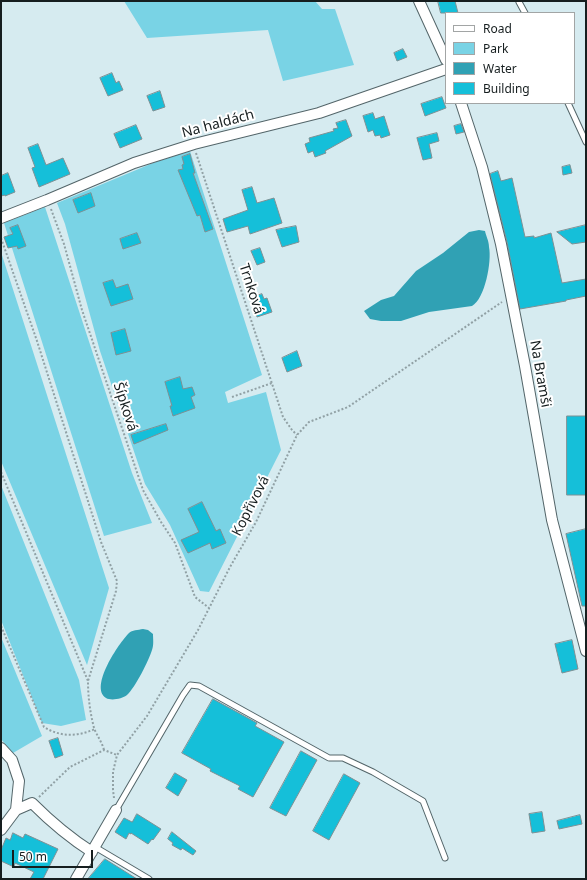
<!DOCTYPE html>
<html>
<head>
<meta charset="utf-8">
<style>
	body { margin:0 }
	#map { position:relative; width:587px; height:880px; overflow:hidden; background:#d6ebf0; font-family:"Noto Sans",sans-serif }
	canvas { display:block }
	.frame { position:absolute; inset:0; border:2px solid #161e1f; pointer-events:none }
	.legend { position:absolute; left:445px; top:12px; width:130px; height:92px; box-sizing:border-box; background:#fff; border:1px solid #a2a5a5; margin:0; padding:5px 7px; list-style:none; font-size:12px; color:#161e1f }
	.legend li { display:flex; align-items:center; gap:8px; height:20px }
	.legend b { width:20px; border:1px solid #a2a5a5 }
	.scale { position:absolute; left:12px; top:850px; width:81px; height:18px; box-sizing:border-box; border:2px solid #161e1f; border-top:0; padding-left:5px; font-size:12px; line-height:14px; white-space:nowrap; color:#161e1f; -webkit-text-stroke:3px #fff; paint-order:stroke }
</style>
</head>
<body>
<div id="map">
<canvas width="587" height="880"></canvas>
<div class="frame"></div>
<ul class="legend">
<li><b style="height:5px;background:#fff"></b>Road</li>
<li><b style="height:11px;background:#79d3e5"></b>Park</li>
<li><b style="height:11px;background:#30a1b4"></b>Water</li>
<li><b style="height:11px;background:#15bfd9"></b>Building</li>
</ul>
<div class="scale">50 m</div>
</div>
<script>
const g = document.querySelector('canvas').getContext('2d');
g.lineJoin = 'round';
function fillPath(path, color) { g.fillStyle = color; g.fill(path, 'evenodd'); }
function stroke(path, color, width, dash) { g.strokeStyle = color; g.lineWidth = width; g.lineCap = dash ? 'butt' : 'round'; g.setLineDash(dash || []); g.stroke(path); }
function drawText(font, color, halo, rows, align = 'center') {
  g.font = font + ' "Noto Sans",sans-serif'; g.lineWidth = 4; g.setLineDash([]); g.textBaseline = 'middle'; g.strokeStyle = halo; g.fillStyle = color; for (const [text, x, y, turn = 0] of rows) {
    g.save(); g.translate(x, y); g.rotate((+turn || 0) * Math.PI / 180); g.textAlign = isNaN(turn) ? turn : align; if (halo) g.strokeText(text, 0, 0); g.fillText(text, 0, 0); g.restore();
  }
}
fillPath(new Path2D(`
	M 124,1 L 315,1 L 322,9 L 335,9 L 354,65 L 283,81 L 268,30 L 147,38 Z
	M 190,151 L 262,375 L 225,392 L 228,403 L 266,392 L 281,450 L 209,592 L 200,591 L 170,525 L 145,484 L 100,351 L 65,224 L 57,203 L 153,163 Z
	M 45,207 L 132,473 L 152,523 L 104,536 L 4,223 Z
	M 1,252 L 109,588 L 87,665 L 1,461 Z
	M 1,485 L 79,680 L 86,720 L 61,726 L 42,723 L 1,620 Z
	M 1,637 L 42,736 L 13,753 L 1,739 Z`), '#79d3e5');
fillPath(new Path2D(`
	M 479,230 L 485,231 C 486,236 489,241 489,247 C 492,261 485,299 472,306 L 429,312 L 401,321 L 381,321 L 370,319 L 364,311 L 381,300 L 394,296 L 416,271 L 443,253 L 469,232 Z
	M 143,629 L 148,630 L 153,634 C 153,639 154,645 152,650 C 149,660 135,688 127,695 C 122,699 111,701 106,698 C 89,687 119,643 129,633 C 132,630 138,630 143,629 Z`), '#30a1b4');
const building = new Path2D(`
	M 438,1 L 455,1 L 458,13 L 441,13 Z
	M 403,49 L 407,57 L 397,61 L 394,53 Z
	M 112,73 L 116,83 L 119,81 L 123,90 L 108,96 L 100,78 Z
	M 160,91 L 165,107 L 153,111 L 147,96 Z
	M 442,97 L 446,108 L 425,116 L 421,104 Z
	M 373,113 L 375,119 L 384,116 L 390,135 L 381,138 L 380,135 L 375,136 L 373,130 L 368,132 L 363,116 Z
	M 346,120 L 352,136 L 325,151 L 326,153 L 315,157 L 313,151 L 308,153 L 305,144 L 310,142 L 309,138 L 334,131 L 333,129 L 338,128 L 336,123 Z
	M 461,124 L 464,132 L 456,134 L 454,126 Z
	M 136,125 L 142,139 L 120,148 L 114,134 Z
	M 437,133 L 439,141 L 429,144 L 432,158 L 423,160 L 417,138 Z
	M 38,144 L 46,165 L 63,158 L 70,174 L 39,187 L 32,168 L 35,167 L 28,148 Z
	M 190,154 L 195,173 L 193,173 L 213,229 L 205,232 L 200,215 L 197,216 L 178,170 L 183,169 L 182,165 L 184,164 L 182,157 Z
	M 570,165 L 572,173 L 563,175 L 562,167 Z
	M 498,171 L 501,181 L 512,178 L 525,237 L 534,236 L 534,238 L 551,233 L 562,283 L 586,279 L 586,296 L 566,300 L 566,301 L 520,309 L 507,242 L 490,174 Z
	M 8,173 L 15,192 L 5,196 L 5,195 L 1,196 L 1,176 Z
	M 252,187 L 257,203 L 274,198 L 282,223 L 250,234 L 248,226 L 227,232 L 223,219 L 248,210 L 242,190 Z
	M 91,193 L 95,206 L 78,213 L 73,200 Z
	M 18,225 L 26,246 L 18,249 L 17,246 L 8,248 L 4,237 L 13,234 L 10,228 Z
	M 586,225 L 586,242 L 572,244 L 557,232 Z
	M 296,226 L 299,242 L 282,247 L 276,230 Z
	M 137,233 L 141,243 L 123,249 L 120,239 Z
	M 260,248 L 265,262 L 257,265 L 251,251 Z
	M 113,280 L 116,288 L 128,284 L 133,299 L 111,306 L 103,283 Z
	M 262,294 L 264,299 L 267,298 L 272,312 L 257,317 L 251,298 Z
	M 125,329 L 131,351 L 116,355 L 111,333 Z
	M 297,351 L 302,366 L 287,372 L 282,358 Z
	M 180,377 L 183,389 L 192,387 L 195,395 L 191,397 L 195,408 L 173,416 L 170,406 L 172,406 L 165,382 Z
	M 567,416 L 586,416 L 586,495 L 567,495 Z
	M 166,424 L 168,430 L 134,444 L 131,435 Z
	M 202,502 L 216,531 L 220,529 L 226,543 L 212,549 L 210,543 L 188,553 L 181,540 L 199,532 L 188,509 Z
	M 586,529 L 586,606 L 582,606 L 566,534 Z
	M 572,640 L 578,669 L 562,673 L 555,644 Z
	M 213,699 L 257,723 L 255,726 L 284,742 L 253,797 L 238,789 L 240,786 L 210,771 L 211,769 L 182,753 Z
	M 58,738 L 63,755 L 55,758 L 49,741 Z
	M 301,751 L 317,760 L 286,816 L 270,808 Z
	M 175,773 L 187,780 L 178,796 L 166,788 Z
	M 344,774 L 360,783 L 329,840 L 313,831 Z
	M 542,812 L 545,831 L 532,833 L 529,814 Z
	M 137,814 L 161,829 L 153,840 L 152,839 L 148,844 L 131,833 L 131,834 L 129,833 L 126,839 L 115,832 L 124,818 L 132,822 Z
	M 580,815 L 582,824 L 559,829 L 557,821 Z
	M 172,832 L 196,851 L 193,855 L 182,848 L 181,850 L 172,845 L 173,843 L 168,839 Z
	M 13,833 L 23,838 L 25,834 L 58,849 L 43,879 L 30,879 L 34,872 L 15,863 L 14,867 L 1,861 L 1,850 L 6,838 L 10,840 Z
	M 105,859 L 137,879 L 88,879 Z`);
fillPath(building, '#15bfd9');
stroke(building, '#7d9094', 1);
const lane = new Path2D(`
	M 519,2 L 525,13
	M 568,103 L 586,142
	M 116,810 L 183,695 L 190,685 L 199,686 L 329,758 L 343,758 L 373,772 L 423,801 L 445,858
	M 95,847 L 149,879`);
const street = new Path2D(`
	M 419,1 L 446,60
	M 461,103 L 482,167 L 501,244 L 525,366 L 552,520 L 586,651
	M 1,218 L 47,200 L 134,163 L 194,144 L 319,113 L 446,69
	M 1,748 L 12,760 L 19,781 L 16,810 L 1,830
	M 16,810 L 32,803 C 51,822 70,838 92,852
	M 76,879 L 116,810`);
stroke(lane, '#536569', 7);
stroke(street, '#536569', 12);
stroke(new Path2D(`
	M 196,153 L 283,417 L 292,430 L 297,435
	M 51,209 L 64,244 L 82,310 L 143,490 L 161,522 L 175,543 L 195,597 L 209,608
	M 1,238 L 37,341 L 101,542 L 117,581 L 116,591 L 88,681 C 88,697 90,712 94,728 C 97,736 102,742 104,750
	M 232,397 L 272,383
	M 1,472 L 88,681
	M 1,626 L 44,727 C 60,737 77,737 95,729
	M 39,797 L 70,767 L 104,750 L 117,755
	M 114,798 L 113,790 L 113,772 L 117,755 L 147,716 L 198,630 L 230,567 L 256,522 L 297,435 L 309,422 L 348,407 L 502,302`), '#91a1a5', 2, [2, 2]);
stroke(lane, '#fff', 5);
stroke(street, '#fff', 10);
drawText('14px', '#161e1f', '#fff', [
	["Na haldách",218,124,-15],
	["Trnková",251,289,72],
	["Na Bramši",540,374,80],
	["Šípková",125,407,72],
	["Kopřivová",251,506,-63]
]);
</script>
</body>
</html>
